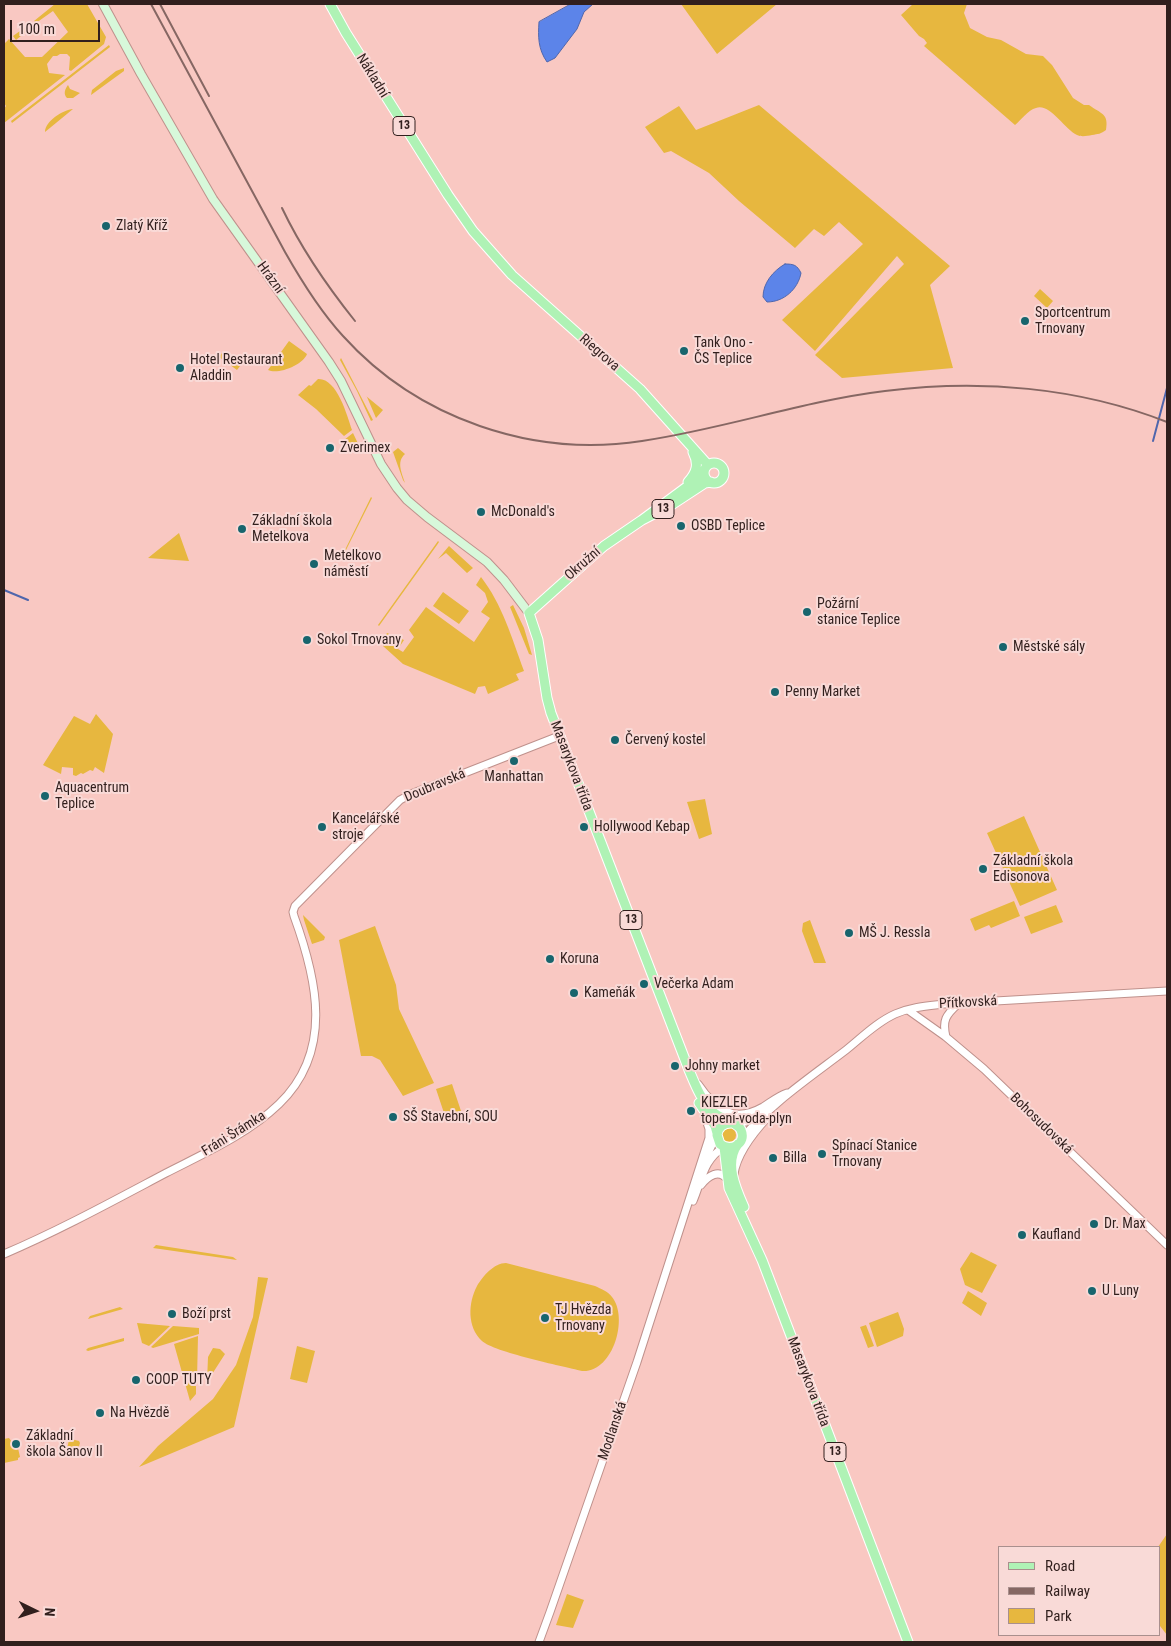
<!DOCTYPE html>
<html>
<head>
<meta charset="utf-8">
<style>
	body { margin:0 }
	#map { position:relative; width:1171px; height:1646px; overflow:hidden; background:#f9c8c2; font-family:"Roboto Condensed",sans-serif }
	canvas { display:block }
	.frame { position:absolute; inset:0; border:5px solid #311f1d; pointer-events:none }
	.legend { position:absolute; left:998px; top:1546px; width:162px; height:90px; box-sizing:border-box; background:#f9dad7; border:1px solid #a98f8d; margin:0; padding:6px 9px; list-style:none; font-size:15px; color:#311f1d }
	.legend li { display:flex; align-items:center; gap:10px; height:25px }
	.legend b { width:25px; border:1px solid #a98f8d }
	.north { position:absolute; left:10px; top:1586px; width:50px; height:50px; -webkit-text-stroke:4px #f9dad7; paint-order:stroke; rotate:94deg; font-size:14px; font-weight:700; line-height:20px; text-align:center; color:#311f1d }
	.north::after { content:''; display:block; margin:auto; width:18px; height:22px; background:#311f1d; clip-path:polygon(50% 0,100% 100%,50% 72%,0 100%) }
	.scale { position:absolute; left:10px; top:20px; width:90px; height:22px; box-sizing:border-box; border:2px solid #311f1d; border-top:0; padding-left:6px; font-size:15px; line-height:18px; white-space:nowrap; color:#311f1d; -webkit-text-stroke:4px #f9dad7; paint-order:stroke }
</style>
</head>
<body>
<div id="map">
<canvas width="1171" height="1646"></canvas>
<div class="frame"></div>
<ul class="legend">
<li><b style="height:6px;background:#aff2b5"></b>Road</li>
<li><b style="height:6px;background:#866763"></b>Railway</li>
<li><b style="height:14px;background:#e7b73f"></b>Park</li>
</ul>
<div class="north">N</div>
<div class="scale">100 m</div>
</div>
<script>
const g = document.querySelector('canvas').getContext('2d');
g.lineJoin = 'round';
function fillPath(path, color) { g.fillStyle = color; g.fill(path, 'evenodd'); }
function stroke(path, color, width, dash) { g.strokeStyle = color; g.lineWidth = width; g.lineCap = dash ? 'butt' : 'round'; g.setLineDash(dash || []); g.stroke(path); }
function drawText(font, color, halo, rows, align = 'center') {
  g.font = font + ' "Roboto Condensed",sans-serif'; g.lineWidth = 4; g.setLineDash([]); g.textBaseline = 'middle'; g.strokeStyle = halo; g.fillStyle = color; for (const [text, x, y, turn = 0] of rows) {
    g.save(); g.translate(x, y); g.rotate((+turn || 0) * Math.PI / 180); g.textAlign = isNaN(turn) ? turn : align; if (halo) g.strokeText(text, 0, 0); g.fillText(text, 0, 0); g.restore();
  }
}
fillPath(new Path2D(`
	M 55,4 L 87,4 L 106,37 L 104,44 L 71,71 L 69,70 L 70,57 L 67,54 L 60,54 L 57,56 L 53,56 L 47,64 L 49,73 L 65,75 L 4,123 L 4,109 L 6,106 L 4,103 L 5,100 L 4,99 L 4,44 L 9,39 L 25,57 L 42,57 L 68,32 L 53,11 L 36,23 L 34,21 Z
	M 681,4 L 777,4 L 717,54 Z
	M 913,4 L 967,4 L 964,13 L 970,28 L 987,37 L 1001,40 L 1026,54 L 1043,56 L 1052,65 L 1073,98 L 1084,105 L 1089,105 C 1101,114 1109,113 1106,130 C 1101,134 1098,134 1092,135 C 1087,136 1081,137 1077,135 C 1064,129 1050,103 1036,108 C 1028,110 1021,120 1015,125 L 924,46 L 927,43 L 924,39 L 919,36 L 901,15 Z
	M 31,23 L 33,26 L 16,40 L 13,36 Z
	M 109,45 L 110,47 L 12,123 L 11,121 Z
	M 124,68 L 124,71 L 91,95 L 92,90 L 116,71 Z
	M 68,85 L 70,89 L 80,93 L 73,98 L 67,98 C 63,94 65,89 68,85 Z
	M 759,105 L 950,266 L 930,285 L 953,368 L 842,378 L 815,355 L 904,264 L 897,256 L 815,351 L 782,320 L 863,244 L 839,222 L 824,236 L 814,229 L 795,248 L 739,201 L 709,173 L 671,151 L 664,153 L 645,127 L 679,106 L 696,130 Z
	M 73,109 L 45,132 C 45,121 63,110 73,109 Z
	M 1040,289 L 1053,301 L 1047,308 L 1034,296 Z
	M 289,341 L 307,354 C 303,365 278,375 268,370 Z
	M 222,353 L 240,366 L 237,370 L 219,357 Z
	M 341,358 L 373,420 L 371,421 L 357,391 L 340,360 Z
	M 318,379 C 337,378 347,415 352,430 L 344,436 L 316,409 L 298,395 L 309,385 L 311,386 Z
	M 366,396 L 383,410 L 376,418 L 367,397 Z
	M 353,433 L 362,452 L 356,453 L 344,440 Z
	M 398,448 L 405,454 C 396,462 402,473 405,483 L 403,480 L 393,452 Z
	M 371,497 L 372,498 L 344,554 L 343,554 Z
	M 179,533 L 189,561 L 148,558 Z
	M 438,541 L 439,542 L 437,545 L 379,626 L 378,625 Z
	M 449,546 L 473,568 L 467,573 L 446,553 L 438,559 Z
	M 481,577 C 502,604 512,638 524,671 L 516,674 L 519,680 L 488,694 L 485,686 L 478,687 L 475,694 L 403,664 L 383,646 L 384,638 L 387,633 L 404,640 L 398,649 L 403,652 L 414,637 L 409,630 L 426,607 L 474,642 L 490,618 L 481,612 L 488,602 L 485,593 L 476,585 Z
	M 443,592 L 469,611 L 459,624 L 433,606 Z
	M 513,605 L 524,628 L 532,655 L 529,654 L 510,607 Z
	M 96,714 L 113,734 L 104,773 L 95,767 L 93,771 L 90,770 L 83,774 L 81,773 L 76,776 L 73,775 L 73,768 L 62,767 L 61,774 L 43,765 L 74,716 L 90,724 Z
	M 705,799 L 712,834 L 699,839 L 687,802 Z
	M 1024,816 L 1057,890 L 1020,906 L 987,833 Z
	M 1014,901 L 1020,916 L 991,928 L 989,925 L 975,931 L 970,919 Z
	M 1056,905 L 1063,922 L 1031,934 L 1024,917 Z
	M 303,915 L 325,937 L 324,940 L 312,944 L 304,920 Z
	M 810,920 L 826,963 L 814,963 L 802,931 L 803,923 Z
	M 375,926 L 396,985 L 399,1009 L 434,1083 L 403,1096 L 380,1060 L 372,1056 L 361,1056 L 339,940 Z
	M 452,1084 L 461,1111 L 445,1116 L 436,1089 Z
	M722 1135a7 7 0 1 1 14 0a7 7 0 1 1-14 0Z
	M 156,1245 L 233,1257 L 237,1260 L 153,1248 Z
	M 971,1252 L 997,1265 L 982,1293 L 965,1285 L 960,1269 Z
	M 506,1263 L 595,1286 C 601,1289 608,1291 612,1297 C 629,1318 613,1373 582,1371 C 562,1366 494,1352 482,1341 C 467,1327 468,1303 477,1286 C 483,1276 494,1263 506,1263 Z
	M 258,1277 L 268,1278 L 234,1427 L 139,1467 L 158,1446 L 213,1399 L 236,1365 L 253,1317 Z
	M 968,1291 L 987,1303 L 981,1316 L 962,1303 Z
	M 120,1307 L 123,1309 L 88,1319 L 90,1316 Z
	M 898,1312 L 904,1329 L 903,1336 L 877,1347 L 869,1323 Z
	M 137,1323 L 170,1326 L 149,1346 L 142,1343 Z
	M 866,1325 L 874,1346 L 868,1348 L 860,1327 Z
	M 173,1326 L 199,1328 L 199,1334 L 153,1348 L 151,1347 Z
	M 198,1336 L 197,1380 L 194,1380 L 194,1386 L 196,1386 L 196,1394 L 190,1401 L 174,1344 Z
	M 124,1338 L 124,1341 L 88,1351 L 86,1350 L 88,1348 Z
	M 297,1346 L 315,1351 L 307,1383 L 290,1379 Z
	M 213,1348 L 220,1349 L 225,1354 L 207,1382 L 208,1357 Z
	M 9,1438 L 12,1442 L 15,1441 L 16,1439 L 20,1457 L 18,1458 L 18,1460 L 4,1463 L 4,1439 Z
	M 71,1439 L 79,1441 L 80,1443 L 76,1456 L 74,1457 L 67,1454 L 66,1453 L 69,1440 Z
	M 1167,1534 L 1167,1635 L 1160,1626 L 1160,1547 L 1158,1547 Z
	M 567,1594 L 584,1600 L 573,1628 L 556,1625 Z`), '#e7b73f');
const water = new Path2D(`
	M 571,4 L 593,4 L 584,12 L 577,29 L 555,58 L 547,62 C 538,49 538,37 539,22 Z
	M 785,264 C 794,264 797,265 801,273 C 798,289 784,302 767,302 L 763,297 C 763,283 773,271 785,264 Z`);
fillPath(water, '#5c84e9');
stroke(water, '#4f66ac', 1);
stroke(new Path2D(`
	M 1153,441 L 1167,388
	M 4,590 L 28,600`), '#4f66ac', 2);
const tertiary = new Path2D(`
	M 908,1010 L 946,1037 L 984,1069 L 1167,1245
	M 946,1037 C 942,1020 946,1015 958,1004
	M 698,1084 C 715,1109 733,1124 763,1107 C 771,1102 778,1096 787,1093
	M 733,1123 L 746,1122 L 763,1112
	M 741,1140 C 766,1107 812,1076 846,1050 C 861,1038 877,1022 895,1014 C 911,1007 927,1006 944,1004 L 1167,991
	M 706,1157 L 717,1135
	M 734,1174 C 737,1153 754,1132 768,1117
	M 701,1185 C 708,1176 719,1168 728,1180
	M 693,1201 C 702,1180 703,1160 724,1147
	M 4,1254 C 60,1230 113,1201 166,1173 C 205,1153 248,1134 279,1104 C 334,1051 317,979 294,916 L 293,912 L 295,906 L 400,800 L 411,794 L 559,736
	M 539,1642 L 550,1612 L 637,1362 L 709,1138 L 709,1129 L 704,1114`);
const secondary = new Path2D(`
	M 103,4 L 141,74 L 213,199 L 329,362 L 341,381 L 381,464 L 397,488 L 407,500 L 427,517 L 487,562 L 504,580 L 529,613`);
const primary = new Path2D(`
	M 330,4 L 346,33 L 448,195 L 473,231 L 512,275 L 640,389 L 708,465
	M704 473a10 10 0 1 1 20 0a10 10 0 1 1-20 0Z
	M 704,473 L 696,480 L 642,520 L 673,504 L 705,483 L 711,482
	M 688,482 C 697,472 699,464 693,452
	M 642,520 L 604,546 L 529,613 L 538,640 L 547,698 L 551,713 L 689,1070 C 695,1084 701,1100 712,1111 C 719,1119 738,1122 741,1130 C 747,1144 731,1152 720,1144 L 717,1135 C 718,1127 723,1123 731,1123
	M 699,1103 L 715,1126 L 717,1133
	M 738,1144 C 724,1163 736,1189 744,1207
	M 724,1147 L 729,1188 L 762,1260 L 908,1642`);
stroke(tertiary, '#bf918c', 9);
stroke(secondary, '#bf918c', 10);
stroke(primary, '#fff', 11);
stroke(tertiary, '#fff', 7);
stroke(secondary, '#d7f8da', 8);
stroke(primary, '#aff2b5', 9);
stroke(new Path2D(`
	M 151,4 L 285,252 C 302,282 320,311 343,336 C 418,419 533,458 642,441 C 724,429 803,401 885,391 C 980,379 1078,387 1167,422
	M 160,4 L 209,96
	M 282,208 C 301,248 327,286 355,321`), '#866763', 2);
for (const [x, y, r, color] of [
	[106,226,5,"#18656d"],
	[1025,321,5,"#18656d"],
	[684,351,5,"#18656d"],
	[180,368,5,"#18656d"],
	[330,448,5,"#18656d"],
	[481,512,5,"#18656d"],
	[681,526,5,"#18656d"],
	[242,529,5,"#18656d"],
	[314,564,5,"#18656d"],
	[807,612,5,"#18656d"],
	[307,640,5,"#18656d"],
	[1003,647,5,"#18656d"],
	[775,692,5,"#18656d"],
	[615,740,5,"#18656d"],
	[514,761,5,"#18656d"],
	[45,796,5,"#18656d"],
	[322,827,5,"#18656d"],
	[584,827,5,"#18656d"],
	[983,869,5,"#18656d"],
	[849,933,5,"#18656d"],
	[550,959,5,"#18656d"],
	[644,984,5,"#18656d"],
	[574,993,5,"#18656d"],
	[675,1066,5,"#18656d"],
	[691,1111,5,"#18656d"],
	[393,1117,5,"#18656d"],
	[822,1154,5,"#18656d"],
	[773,1158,5,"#18656d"],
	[1094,1224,5,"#18656d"],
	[1022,1235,5,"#18656d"],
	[1092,1291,5,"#18656d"],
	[172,1314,5,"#18656d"],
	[545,1318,5,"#18656d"],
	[136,1380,5,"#18656d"],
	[100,1413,5,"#18656d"],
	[16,1444,5,"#18656d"]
]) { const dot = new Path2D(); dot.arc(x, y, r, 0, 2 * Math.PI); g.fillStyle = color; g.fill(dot); stroke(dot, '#f9dad7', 2); }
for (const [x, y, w] of [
	[404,126,22],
	[663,509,22],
	[631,920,22],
	[835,1452,22]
]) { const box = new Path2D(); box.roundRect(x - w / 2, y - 9.5, w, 19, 4); g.fillStyle = '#f9dad7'; g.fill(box); stroke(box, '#311f1d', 1); }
drawText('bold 12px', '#311f1d', null, [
	["13",404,126],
	["13",663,509],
	["13",631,920],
	["13",835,1452]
]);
drawText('14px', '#311f1d', '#f9dad7', [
	["Nákladní",372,76,58],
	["Hrázní",270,278,54],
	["Riegrova",599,353,41],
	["Okružní",583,564,-41],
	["Masarykova třída",571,766,69],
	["Doubravská",435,786,-23],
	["Přítkovská",968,1003,-3],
	["Bohosudovská",1041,1124,44],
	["Fráni Šrámka",234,1134,-32],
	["Masarykova třída",808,1382,69],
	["Modlanská",613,1431,-71]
]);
drawText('14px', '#311f1d', '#f9dad7', [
	["Zlatý Kříž",116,226],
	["Sportcentrum",1035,313],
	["Trnovany",1035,329],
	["Tank Ono -",694,343],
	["ČS Teplice",694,359],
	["Hotel Restaurant",190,360],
	["Aladdin",190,376],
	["Zverimex",340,448],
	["McDonald's",491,512],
	["Základní škola",252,521],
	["Metelkova",252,537],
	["OSBD Teplice",691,526],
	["Metelkovo",324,556],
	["náměstí",324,572],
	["Požární",817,604],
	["stanice Teplice",817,620],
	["Sokol Trnovany",317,640],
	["Městské sály",1013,647],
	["Penny Market",785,692],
	["Červený kostel",625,740],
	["Manhattan",514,777,"center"],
	["Aquacentrum",55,788],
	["Teplice",55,804],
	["Kancelářské",332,819],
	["stroje",332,835],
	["Hollywood Kebap",594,827],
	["Základní škola",993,861],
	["Edisonova",993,877],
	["MŠ J. Ressla",859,933],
	["Koruna",560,959],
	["Večerka Adam",654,984],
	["Kameňák",584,993],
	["Johny market",685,1066],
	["KIEZLER",701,1103],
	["topení-voda-plyn",701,1119],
	["SŠ Stavební, SOU",403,1117],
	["Spínací Stanice",832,1146],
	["Trnovany",832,1162],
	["Billa",783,1158],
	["Dr. Max",1104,1224],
	["Kaufland",1032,1235],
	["U Luny",1102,1291],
	["TJ Hvězda",555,1310],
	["Trnovany",555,1326],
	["Boží prst",182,1314],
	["COOP TUTY",146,1380],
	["Na Hvězdě",110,1413],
	["Základní",26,1436],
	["škola Šanov II",26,1452]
], 'left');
</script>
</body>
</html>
